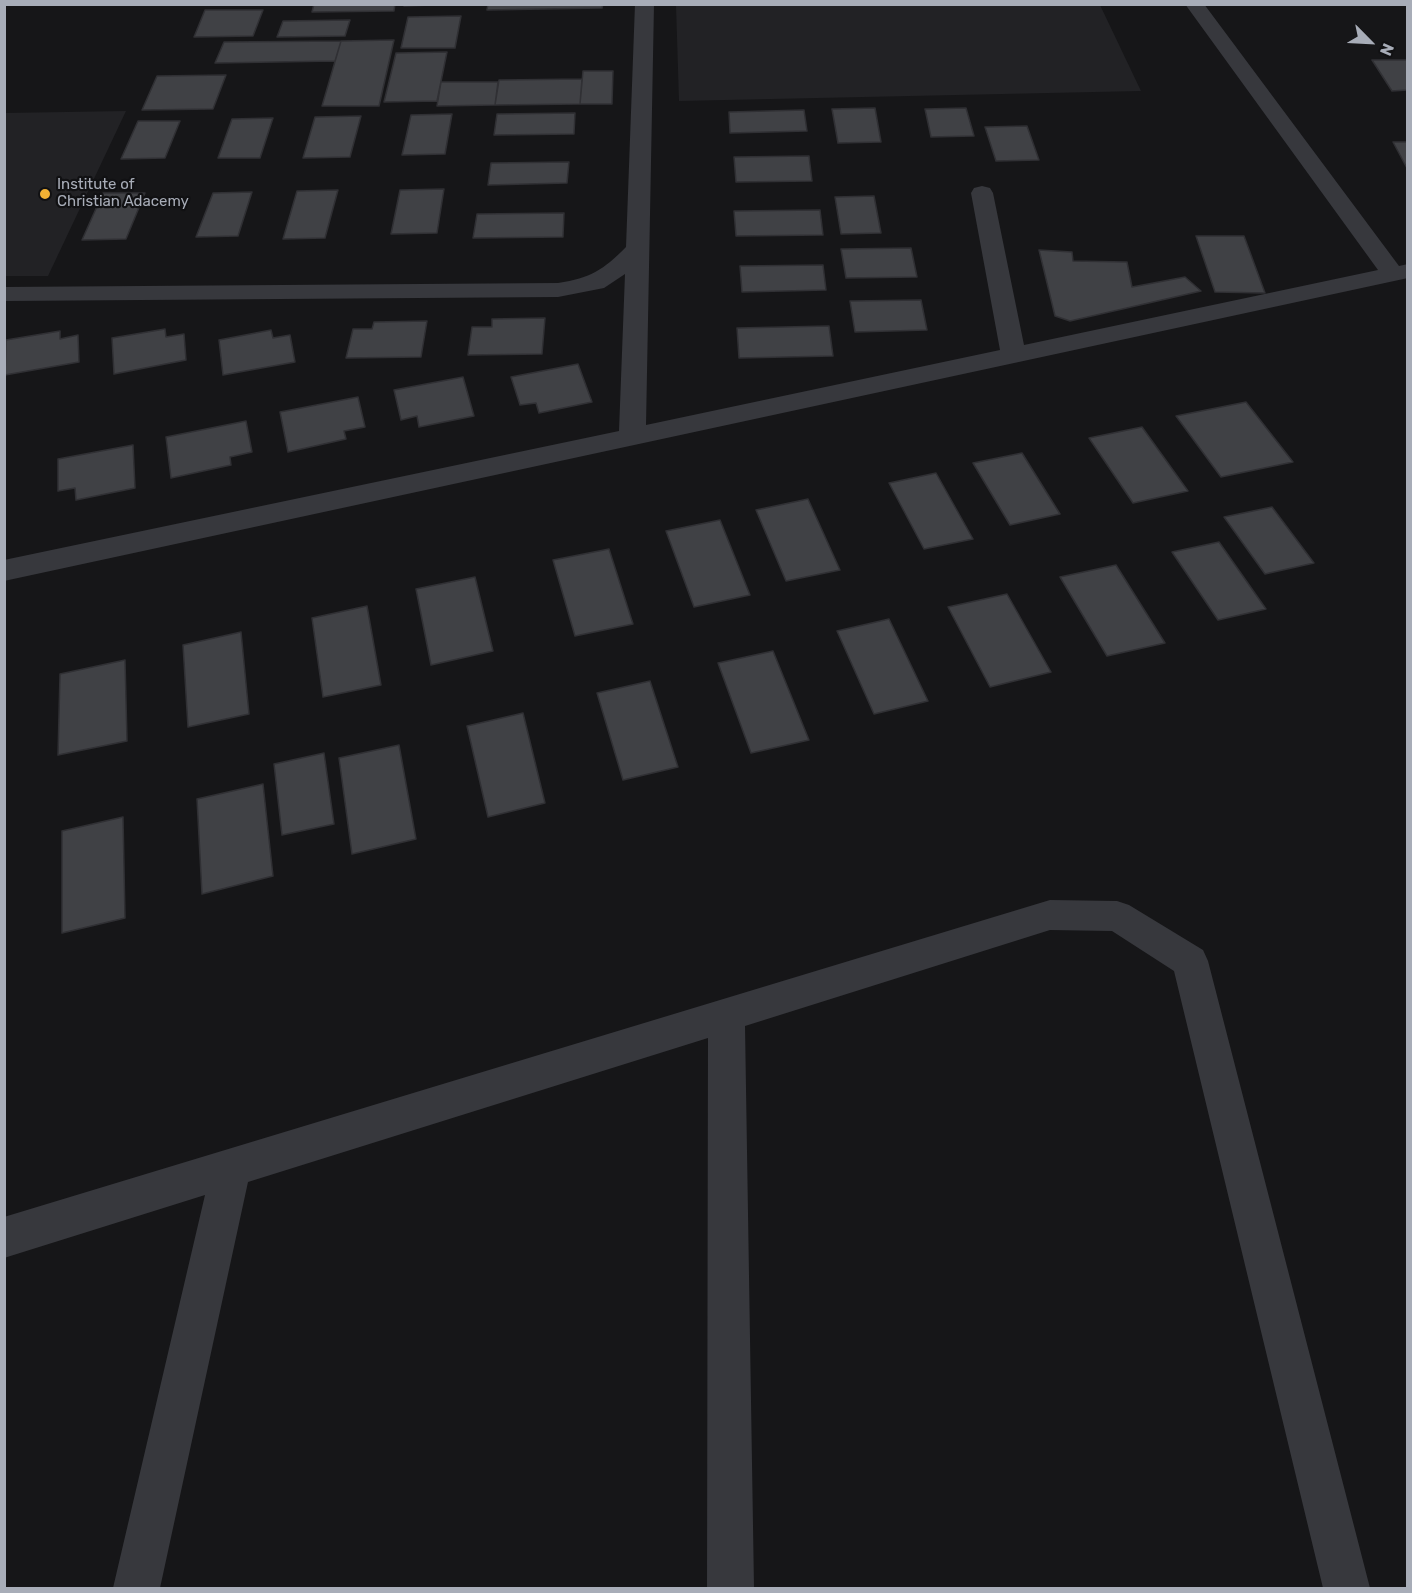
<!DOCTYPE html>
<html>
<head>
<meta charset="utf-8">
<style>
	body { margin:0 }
	#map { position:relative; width:1412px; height:1593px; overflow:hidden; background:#161618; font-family:Rubik,sans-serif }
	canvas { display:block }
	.frame { position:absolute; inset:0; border:6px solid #a8adb8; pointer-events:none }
	.north { position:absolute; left:1340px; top:12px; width:60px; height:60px; -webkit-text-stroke:4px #111113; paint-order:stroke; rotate:114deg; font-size:16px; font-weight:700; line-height:24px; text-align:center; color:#a8adb8 }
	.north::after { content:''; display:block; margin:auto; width:21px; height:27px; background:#a8adb8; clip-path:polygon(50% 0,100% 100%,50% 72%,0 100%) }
</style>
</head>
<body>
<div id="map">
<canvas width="1412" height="1593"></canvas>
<div class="frame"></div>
<div class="north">N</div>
</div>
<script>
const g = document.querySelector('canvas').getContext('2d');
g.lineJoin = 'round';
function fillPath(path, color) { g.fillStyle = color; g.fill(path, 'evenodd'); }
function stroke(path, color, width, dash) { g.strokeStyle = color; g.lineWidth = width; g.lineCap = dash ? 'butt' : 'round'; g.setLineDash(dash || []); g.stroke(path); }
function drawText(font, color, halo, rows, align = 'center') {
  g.font = font + ' Rubik,sans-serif'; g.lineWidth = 4.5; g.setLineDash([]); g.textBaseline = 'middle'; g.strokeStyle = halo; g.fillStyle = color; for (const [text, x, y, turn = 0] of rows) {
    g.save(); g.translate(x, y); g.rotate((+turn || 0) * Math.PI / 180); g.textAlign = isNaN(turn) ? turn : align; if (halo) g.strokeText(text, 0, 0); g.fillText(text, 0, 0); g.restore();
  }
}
fillPath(new Path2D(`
	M 676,5 L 1100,5 L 1141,91 L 679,101 Z
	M 126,111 L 48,276 L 5,276 L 5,113 Z`), '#222225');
const building = new Path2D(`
	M 314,4 L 395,4 L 394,11 L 312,12 Z
	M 405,4 L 461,4 L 404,6 Z
	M 488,4 L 603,4 L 602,8 L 487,10 Z
	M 205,10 L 263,10 L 253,36 L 194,37 Z
	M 461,16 L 455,48 L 401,48 L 408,17 Z
	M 350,20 L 345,36 L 277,37 L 283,21 Z
	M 394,40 L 379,106 L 322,106 L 341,41 Z
	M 341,41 L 335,61 L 215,63 L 224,42 Z
	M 447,52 L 437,101 L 384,102 L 396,53 Z
	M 1372,60 L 1408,60 L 1408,90 L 1392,91 Z
	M 583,71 L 613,71 L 612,104 L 580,104 Z
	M 226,75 L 213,109 L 142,110 L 157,76 Z
	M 582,79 L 580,104 L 495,105 L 499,80 Z
	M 441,82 L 498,82 L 495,105 L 437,106 Z
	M 875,108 L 881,142 L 838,143 L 832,109 Z
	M 966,108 L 974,136 L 931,137 L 925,109 Z
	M 804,110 L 807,131 L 730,133 L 729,112 Z
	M 575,113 L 574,134 L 494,135 L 497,114 Z
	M 452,114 L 445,154 L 402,155 L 411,115 Z
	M 361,116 L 350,157 L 303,158 L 315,117 Z
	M 273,118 L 260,158 L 218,158 L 232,119 Z
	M 138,121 L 180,121 L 165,158 L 121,159 Z
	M 1027,126 L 1039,160 L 996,161 L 985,127 Z
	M 1393,142 L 1408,142 L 1408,170 Z
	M 809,156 L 812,181 L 736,182 L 734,157 Z
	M 569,162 L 567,183 L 488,185 L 491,163 Z
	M 444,189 L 437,233 L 391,234 L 400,190 Z
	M 338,190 L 325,238 L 283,239 L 297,191 Z
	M 252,192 L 238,236 L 196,237 L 213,193 Z
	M 103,193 L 145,193 L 126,239 L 82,240 Z
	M 874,196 L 881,233 L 841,234 L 835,197 Z
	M 820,210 L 823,235 L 736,236 L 734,211 Z
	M 564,213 L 563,237 L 473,238 L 477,214 Z
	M 1196,236 L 1244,236 L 1265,293 L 1215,292 Z
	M 911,248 L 917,277 L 846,278 L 841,249 Z
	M 1039,250 L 1072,252 L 1073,261 L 1127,262 L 1132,287 L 1185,277 L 1201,291 L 1070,321 L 1055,316 Z
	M 823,265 L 826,290 L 742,292 L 740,266 Z
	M 921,300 L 927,330 L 855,332 L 850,301 Z
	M 545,318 L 542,354 L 468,355 L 472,327 L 492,327 L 492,319 Z
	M 427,321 L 421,357 L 346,358 L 353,329 L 372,329 L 374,322 Z
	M 829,326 L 833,356 L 739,358 L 737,328 Z
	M 165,329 L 166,337 L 184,334 L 186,360 L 114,374 L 112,338 Z
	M 271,330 L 273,338 L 290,335 L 295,362 L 223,375 L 219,340 Z
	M 60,331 L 60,339 L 78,335 L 79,362 L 5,375 L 6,340 Z
	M 578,364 L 592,402 L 539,413 L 536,403 L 520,405 L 511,377 Z
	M 463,377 L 474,416 L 419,427 L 417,416 L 401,420 L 394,390 Z
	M 358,397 L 365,427 L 344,431 L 346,439 L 288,452 L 280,412 Z
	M 1246,402 L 1293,462 L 1221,477 L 1176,416 Z
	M 246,421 L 252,452 L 230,457 L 231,465 L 171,478 L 166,437 Z
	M 1142,427 L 1188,491 L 1133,503 L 1089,438 Z
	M 133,445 L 135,488 L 76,500 L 75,488 L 58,491 L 58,459 Z
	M 1022,453 L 1060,514 L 1010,525 L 973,463 Z
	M 936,473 L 973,539 L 924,549 L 889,483 Z
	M 808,499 L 840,570 L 786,581 L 756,510 Z
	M 1272,507 L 1314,563 L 1265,574 L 1224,517 Z
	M 720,520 L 750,595 L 694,607 L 666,531 Z
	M 1219,542 L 1266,609 L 1218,620 L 1172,552 Z
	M 609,549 L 633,624 L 575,636 L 553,560 Z
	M 1116,565 L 1165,643 L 1107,656 L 1060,577 Z
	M 475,577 L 493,651 L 431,665 L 416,589 Z
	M 1007,594 L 1051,672 L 990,687 L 948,607 Z
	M 367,606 L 381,685 L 323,697 L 312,618 Z
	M 889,619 L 928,701 L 874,714 L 837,631 Z
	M 241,632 L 249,714 L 188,727 L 183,645 Z
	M 773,651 L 809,740 L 751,753 L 718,663 Z
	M 125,660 L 127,741 L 58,755 L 60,674 Z
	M 650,681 L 678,767 L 623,780 L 597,693 Z
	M 523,713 L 545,803 L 488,817 L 467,726 Z
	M 399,745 L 416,839 L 352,854 L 339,758 Z
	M 324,753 L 334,824 L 282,835 L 274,764 Z
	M 263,784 L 273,876 L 202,894 L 197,799 Z
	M 123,817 L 125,918 L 62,933 L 62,831 Z`);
fillPath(building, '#404145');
stroke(building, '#303034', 1.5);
fillPath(new Path2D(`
	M 635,4 L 654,4 L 646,425 L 1000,350 L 971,193 L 974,188 L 982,186 L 990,188 L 993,193 L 1024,345 L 1378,270 L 1185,4 L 1204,4 L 1399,266 L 1408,264 L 1408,278 L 4,581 L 4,560 L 619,431 L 625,274 L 604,288 L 558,297 L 4,301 L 4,287 L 558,283 C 591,278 603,270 626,247 Z
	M 1050,900 L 1117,901 L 1129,905 L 1203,950 L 1208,961 L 1370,1588 L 1323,1588 L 1174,971 L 1112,931 L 1050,930 L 745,1026 L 754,1588 L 707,1588 L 708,1038 L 248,1182 L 160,1588 L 113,1588 L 205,1195 L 4,1258 L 4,1217 Z`), '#37383d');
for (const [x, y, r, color] of [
	[45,194,6,"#f2b134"]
]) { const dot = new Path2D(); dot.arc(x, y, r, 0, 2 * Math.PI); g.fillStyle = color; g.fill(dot); stroke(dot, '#111113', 2); }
drawText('15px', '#a8adb8', '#111113', [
	["Institute of",57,185],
	["Christian Adacemy",57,202]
], 'left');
</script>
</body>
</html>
